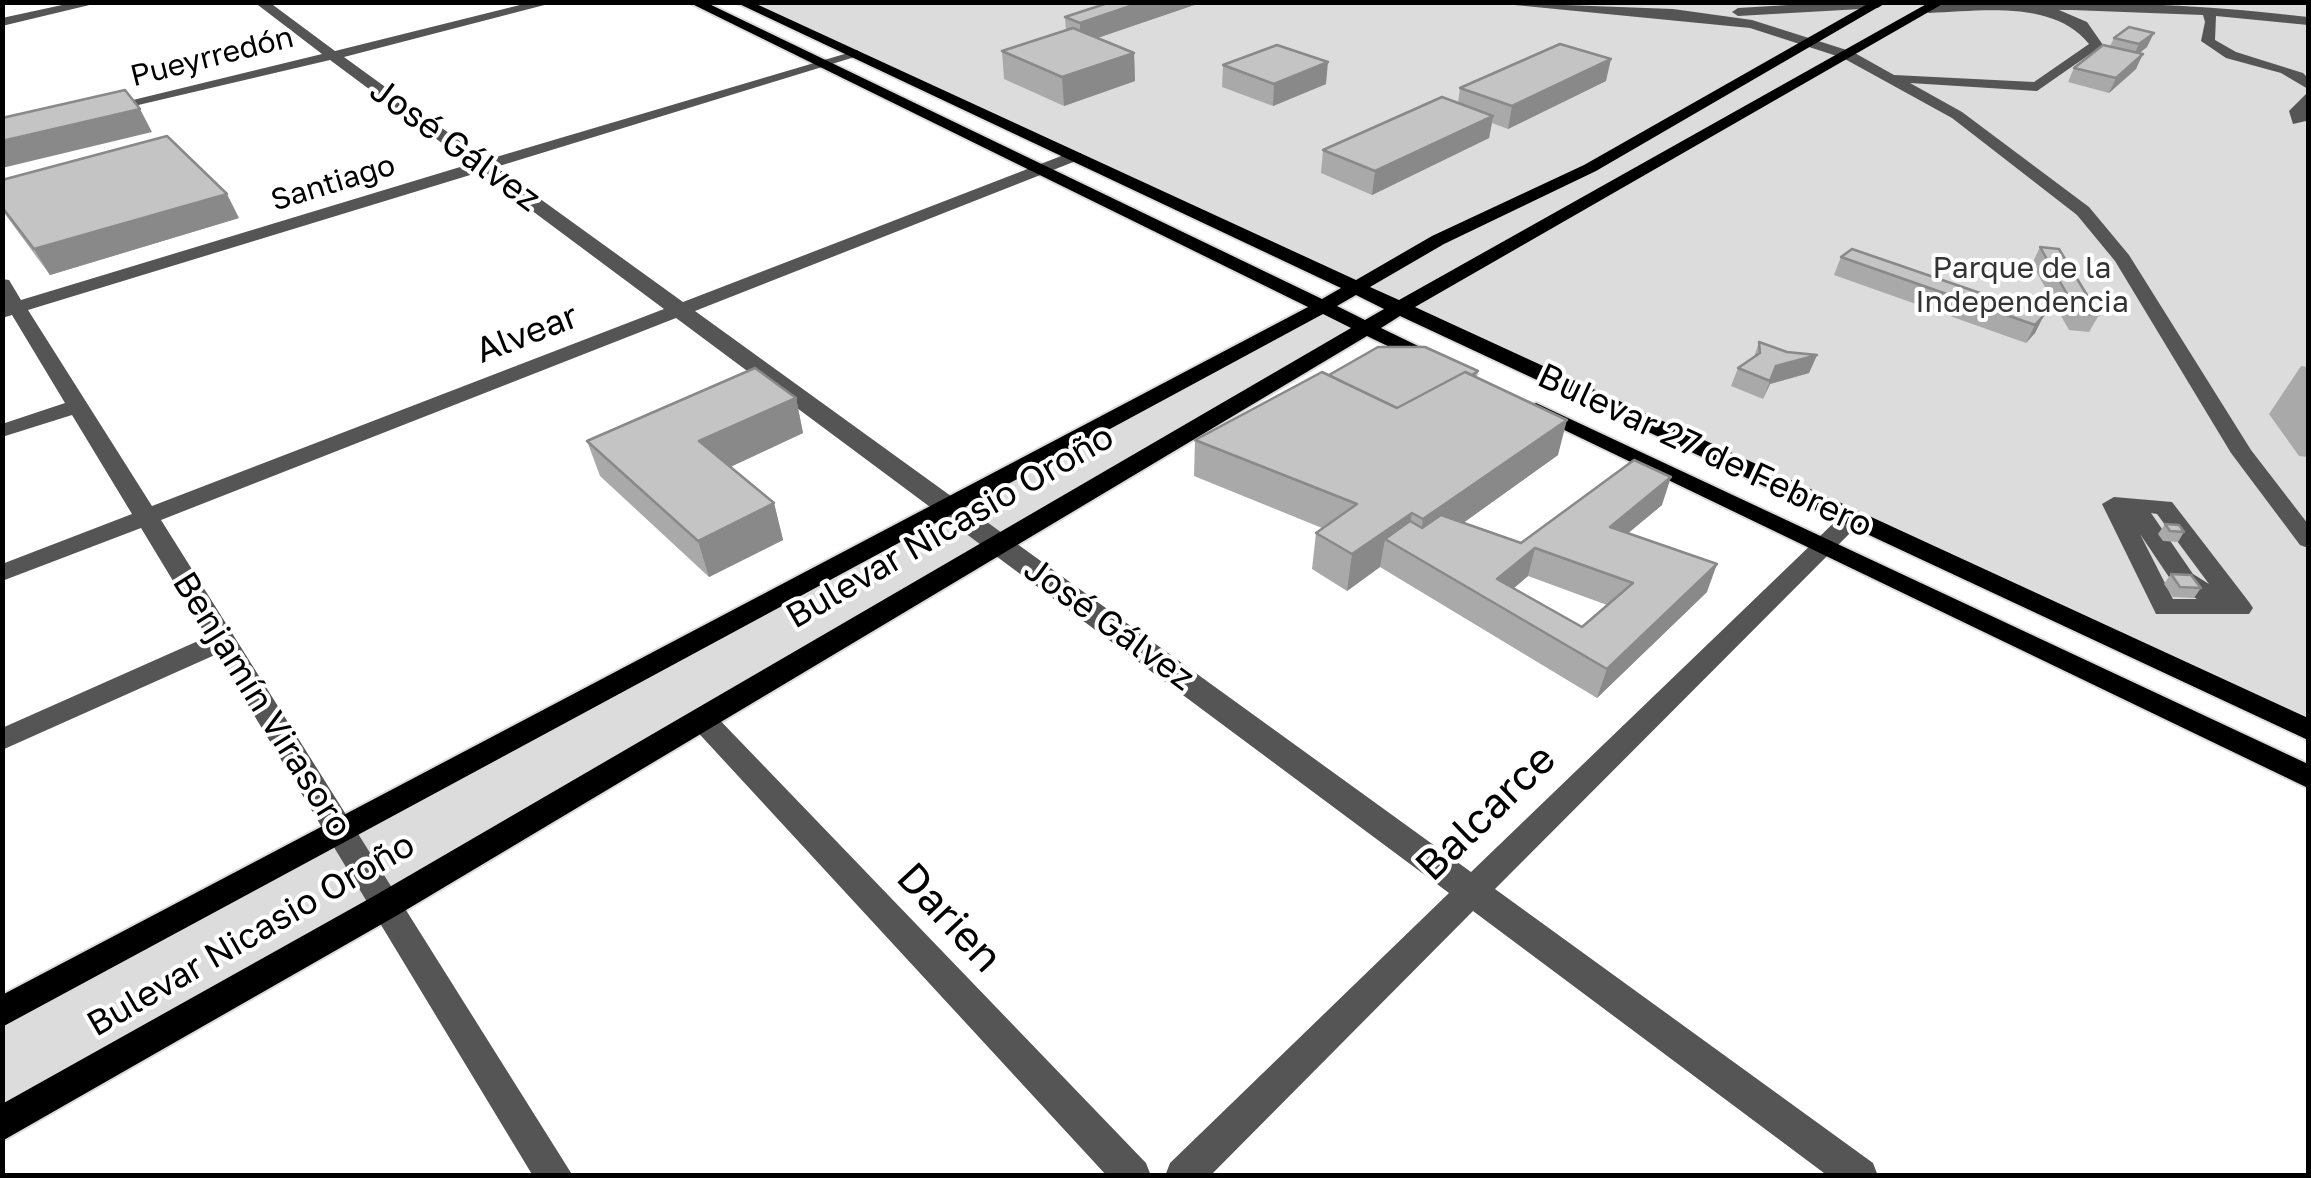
<!DOCTYPE html>
<html>
<head>
<meta charset="utf-8">
<style>
	body { margin:0 }
	#map { position:relative; width:2311px; height:1178px; overflow:hidden; background:#fff; font-family:"Golos Text",sans-serif }
	canvas { display:block }
	.frame { position:absolute; inset:0; border:5px solid #000; pointer-events:none }
</style>
</head>
<body>
<div id="map">
<canvas width="2311" height="1178"></canvas>
<div class="frame"></div>
</div>
<script>
const g = document.querySelector('canvas').getContext('2d');
g.lineJoin = 'round';
function fillPath(path, color) { g.fillStyle = color; g.fill(path, 'evenodd'); }
function stroke(path, color, width, dash) { g.strokeStyle = color; g.lineWidth = width; g.lineCap = dash ? 'butt' : 'round'; g.setLineDash(dash || []); g.stroke(path); }
function drawText(font, color, halo, rows, align = 'center') {
  g.font = font + ' "Golos Text",sans-serif'; g.lineWidth = 8; g.setLineDash([]); g.textBaseline = 'middle'; g.strokeStyle = halo; g.fillStyle = color; for (const [text, x, y, turn = 0] of rows) {
    g.save(); g.translate(x, y); g.rotate((+turn || 0) * Math.PI / 180); g.textAlign = isNaN(turn) ? turn : align; if (halo) g.strokeText(text, 0, 0); g.fillText(text, 0, 0); g.restore();
  }
}
fillPath(new Path2D(`
	M 741,3 L 2308,3 L 2308,730 Z
	M 1322,307 L 1365,328 L 3,1124 L 3,1012 Z`), '#dcdcdc');
const major = new Path2D(`
	M 688,2 L 705,2 L 1322,299 L 1341,288 L 735,2 L 752,2 L 1356,280 L 1432,236 L 1584,165 L 1871,2 L 1887,2 L 1596,171 L 1444,244 L 1370,287 L 1399,300 L 1930,2 L 1946,2 L 1415,307 L 2308,718 L 2308,740 L 1400,316 L 1381,328 L 1443,358 L 1443,366 L 1429,366 L 1367,336 L 396,916 L 2,1141 L 2,1104 L 374,896 L 1351,328 L 1323,314 L 2,1027 L 2,995 L 1308,307 ZM 1356,295 L 1384,309 L 1365,320 L 1337,306 Z
	M 1536,403 L 2308,764 L 2308,788 L 1529,413 L 1525,409 Z`);
stroke(major, '#dbdbdb', 4);
fillPath(new Path2D(`
	M 76,2 L 102,2 L 2,26 L 2,18 Z
	M 254,2 L 269,2 L 335,51 L 532,2 L 556,2 L 344,57 L 486,160 L 858,50 L 858,56 L 496,167 L 683,302 L 1069,153 L 1081,153 L 1081,159 L 695,311 L 1471,872 L 1844,513 L 1860,513 L 1864,518 L 1860,523 L 1495,889 L 1873,1163 L 1878,1176 L 1828,1176 L 1473,911 L 1210,1176 L 1165,1176 L 1170,1163 L 1449,893 L 676,318 L 161,520 L 573,1176 L 533,1176 L 217,654 L 2,750 L 2,728 L 207,637 L 141,528 L 2,581 L 2,564 L 132,514 L 72,415 L 2,437 L 2,424 L 65,403 L 12,315 L 2,318 L 2,279 L 9,280 L 21,300 L 470,164 L 330,60 L 100,114 L 100,108 L 322,54 ZM 480,172 L 664,309 L 152,506 L 28,310 Z
	M 1484,2 L 1673,9 L 1752,20 L 1853,52 L 1894,75 L 2034,82 L 2089,44 C 2054,0 1982,11 1929,13 L 1923,9 L 1929,5 C 2056,0 2182,2 2308,17 L 2308,25 L 2216,16 L 2215,40 L 2236,52 L 2303,73 L 2308,78 L 2308,89 L 2281,73 L 2226,58 L 2201,41 L 2205,22 L 2203,15 L 2072,10 L 2059,10 L 2087,22 L 2103,45 L 2037,91 L 1910,83 L 1962,112 L 2089,207 L 2129,255 L 2251,450 L 2308,524 L 2308,548 L 2300,545 L 2231,453 L 2115,261 L 2077,215 L 1952,118 L 1843,58 L 1750,28 Z
	M 1838,2 L 1884,4 L 1878,8 L 1738,16 L 1732,12 L 1738,8 Z
	M 2308,92 L 2306,121 L 2293,124 L 2289,111 Z
	M 2114,497 L 2172,502 L 2249,602 L 2253,608 L 2249,614 L 2156,614 L 2102,504 ZM 2151,513 L 2157,514 L 2209,584 L 2193,574 ZM 2140,534 L 2175,586 L 2197,599 L 2173,599 Z
	M 702,709 L 712,712 L 1146,1163 L 1151,1176 L 1107,1176 L 692,726 L 688,719 L 692,712 Z`), '#555');
fillPath(major, '#000');
fillPath(new Path2D(`
	M 1203,2 L 1097,38 L 1134,53 L 1135,81 L 1064,106 L 1004,79 L 1002,51 L 1066,31 L 1065,17 Z
	M 2114,38 L 2147,47 L 2139,53 L 2136,69 L 2109,93 L 2068,82 L 2074,68 L 2110,46 Z
	M 1223,65 L 1326,84 L 1273,106 L 1222,87 Z
	M 1606,81 L 1508,129 L 1492,123 L 1489,138 L 1372,195 L 1321,173 L 1323,150 L 1458,103 L 1460,88 Z
	M 2,207 L 239,218 L 50,275 L 2,210 Z
	M 2040,247 L 2099,315 L 2089,332 L 2069,330 L 2032,264 Z
	M 1841,257 L 2044,315 L 2035,333 L 2026,343 L 1834,275 Z
	M 1759,342 L 1787,352 L 1817,355 L 1809,373 L 1770,384 L 1763,399 L 1731,386 L 1738,368 L 1754,357 Z
	M 2301,366 L 2308,367 L 2308,457 L 2299,456 L 2269,414 Z
	M 1478,371 L 1477,377 L 1558,455 L 1463,523 L 1521,543 L 1662,505 L 1628,533 L 1707,592 L 1597,698 L 1380,567 L 1347,591 L 1312,569 L 1316,533 L 1322,528 L 1194,476 L 1195,440 L 1329,375 ZM 1528,576 L 1607,605 L 1582,627 L 1513,589 Z
	M 796,398 L 803,433 L 730,467 L 774,503 L 783,540 L 709,577 L 600,476 L 587,441 Z
	M 2165,524 L 2184,532 L 2178,542 L 2163,541 L 2158,534 Z
	M 2171,574 L 2201,588 L 2194,598 L 2173,597 L 2164,584 Z`), '#a9a9a9');
fillPath(new Path2D(`
	M 1142,2 L 1203,2 L 1080,44 L 1080,23 Z
	M 2154,33 L 2147,47 L 2132,59 L 2139,44 Z
	M 1134,53 L 1135,81 L 1064,106 L 1062,77 Z
	M 2143,54 L 2136,69 L 2109,93 L 2116,78 Z
	M 1611,59 L 1606,81 L 1508,129 L 1512,106 Z
	M 1328,62 L 1326,84 L 1273,106 L 1274,84 Z
	M 140,109 L 152,132 L 2,168 L 2,141 Z
	M 1493,116 L 1489,138 L 1372,195 L 1375,171 Z
	M 227,194 L 239,218 L 50,275 L 34,249 Z
	M 2044,315 L 2035,333 L 2026,343 L 2035,325 Z
	M 1817,355 L 1809,373 L 1770,384 L 1763,399 L 1776,366 Z
	M 796,398 L 803,433 L 709,477 L 699,441 Z
	M 1567,420 L 1558,455 L 1417,556 L 1423,519 Z
	M 1671,477 L 1662,505 L 1602,555 L 1610,527 Z
	M 774,503 L 783,540 L 709,577 L 698,541 Z
	M 1412,513 L 1405,549 L 1385,539 L 1380,567 L 1347,591 L 1352,554 Z
	M 1535,548 L 1528,576 L 1495,604 L 1497,579 Z
	M 1717,564 L 1707,592 L 1597,698 L 1607,669 Z`), '#898989');
const building = new Path2D(`
	M 1111,2 L 1142,2 L 1080,23 L 1065,17 Z
	M 2129,27 L 2154,33 L 2139,44 L 2114,38 Z
	M 1073,28 L 1134,53 L 1062,77 L 1002,51 Z
	M 1560,44 L 1611,59 L 1512,106 L 1460,88 Z
	M 1277,45 L 1328,62 L 1274,84 L 1223,65 Z
	M 2103,45 L 2143,54 L 2116,78 L 2074,68 Z
	M 125,90 L 140,109 L 2,141 L 2,118 Z
	M 1442,97 L 1493,116 L 1375,171 L 1323,150 Z
	M 167,136 L 227,194 L 34,249 L 2,207 L 2,180 Z
	M 2040,247 L 2059,249 L 2099,315 L 2078,313 Z
	M 1852,249 L 2044,315 L 2035,325 L 1841,257 Z
	M 1759,342 L 1787,352 L 1817,355 L 1776,366 L 1770,381 L 1738,368 L 1760,353 Z
	M 1378,347 L 1425,347 L 1478,371 L 1472,375 L 1465,372 L 1397,408 L 1329,375 Z
	M 755,368 L 796,398 L 699,441 L 774,503 L 698,541 L 587,441 Z
	M 1322,372 L 1397,408 L 1465,372 L 1567,420 L 1423,519 L 1412,513 L 1352,554 L 1316,533 L 1357,504 L 1195,440 Z
	M 1634,460 L 1671,477 L 1610,527 L 1717,564 L 1607,669 L 1385,539 L 1410,521 L 1422,528 L 1441,515 L 1521,543 ZM 1535,548 L 1633,583 L 1582,627 L 1497,579 Z
	M 2165,524 L 2179,525 L 2184,532 L 2170,531 Z
	M 2171,574 L 2191,575 L 2201,588 L 2180,587 Z`);
fillPath(building, '#c4c4c4');
stroke(building, '#898989', 2.5);
drawText('30px', '#000', '#fff', [
	["Pueyrredón",212,57,-14],
	["Santiago",333,183,-17]
]);
drawText('30px', '#333', '#fff', [
	["Parque de la",2022,268],
	["Independencia",2022,302]
]);
drawText('35px', '#000', '#fff', [
	["José Gálvez",455,145,36],
	["Alvear",527,334,-21],
	["Bulevar 27 de Febrero",1705,451,25],
	["Bulevar Nicasio Oroño",950,527,-30],
	["José Gálvez",1109,624,36],
	["Benjamín Virasoro",262,705,58],
	["Bulevar Nicasio Oroño",251,935,-30]
]);
drawText('42px', '#000', '#fff', [
	["Balcarce",1486,813,-44],
	["Darien",949,918,47]
]);
</script>
</body>
</html>
